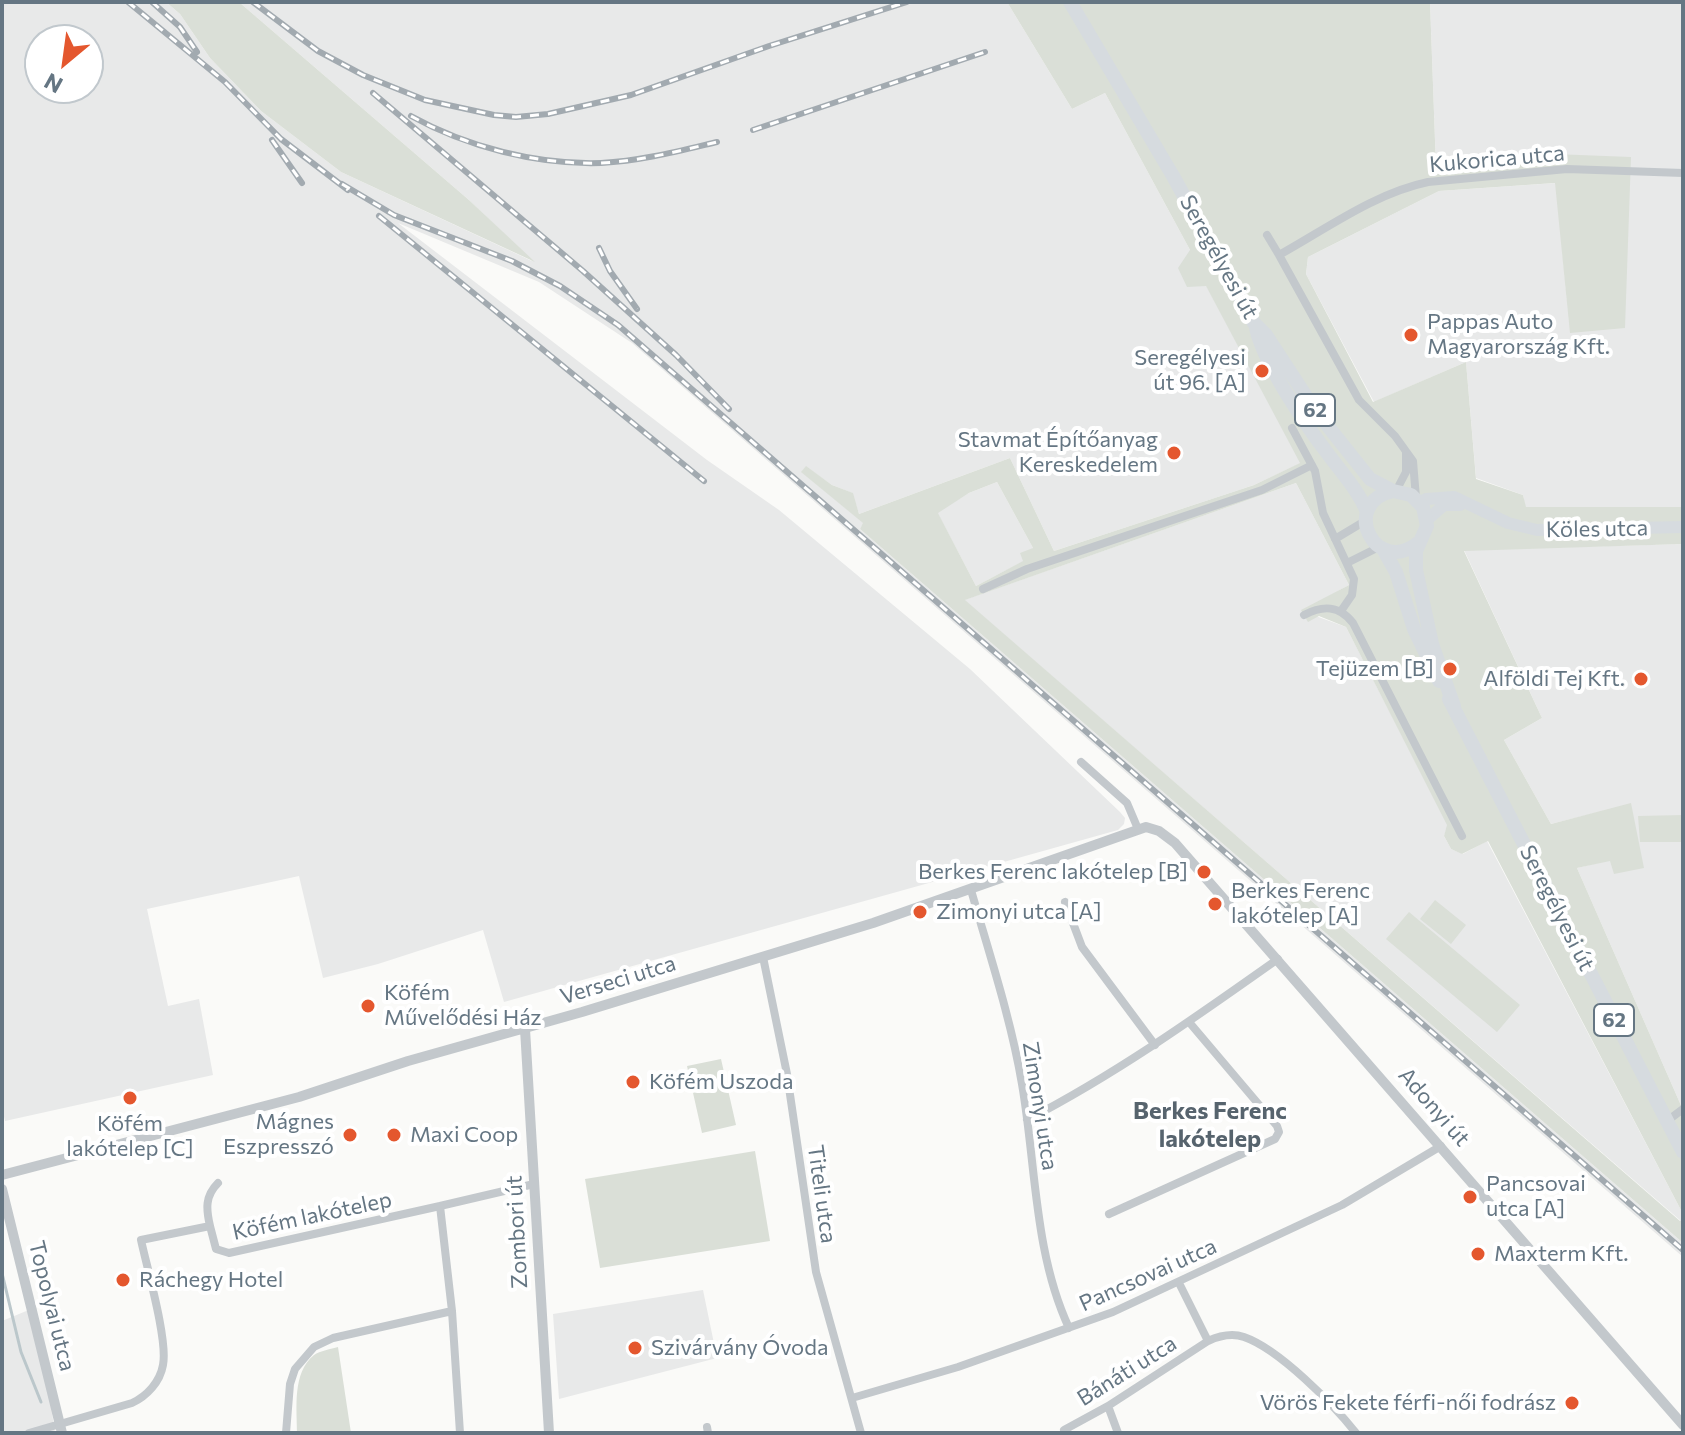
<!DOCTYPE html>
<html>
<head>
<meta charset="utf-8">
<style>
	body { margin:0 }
	#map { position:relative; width:1685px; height:1435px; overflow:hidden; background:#fafaf8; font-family:Commissioner,sans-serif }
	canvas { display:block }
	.frame { position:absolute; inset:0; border:4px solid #657683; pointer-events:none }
	.north { position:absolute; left:24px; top:24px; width:80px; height:80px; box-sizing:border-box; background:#fff; border:2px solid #c1c8cd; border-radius:50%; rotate:209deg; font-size:22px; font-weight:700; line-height:32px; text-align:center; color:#657683 }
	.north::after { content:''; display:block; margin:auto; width:28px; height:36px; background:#e4572e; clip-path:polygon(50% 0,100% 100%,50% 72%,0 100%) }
</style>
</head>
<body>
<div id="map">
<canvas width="1685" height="1435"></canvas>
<div class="frame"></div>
<div class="north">N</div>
</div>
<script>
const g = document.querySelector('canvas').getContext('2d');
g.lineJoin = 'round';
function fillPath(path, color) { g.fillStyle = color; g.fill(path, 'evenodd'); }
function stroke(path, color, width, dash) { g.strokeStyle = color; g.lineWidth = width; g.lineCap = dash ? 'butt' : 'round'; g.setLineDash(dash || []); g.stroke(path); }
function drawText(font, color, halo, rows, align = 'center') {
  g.font = font + ' Commissioner,sans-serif'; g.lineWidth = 8; g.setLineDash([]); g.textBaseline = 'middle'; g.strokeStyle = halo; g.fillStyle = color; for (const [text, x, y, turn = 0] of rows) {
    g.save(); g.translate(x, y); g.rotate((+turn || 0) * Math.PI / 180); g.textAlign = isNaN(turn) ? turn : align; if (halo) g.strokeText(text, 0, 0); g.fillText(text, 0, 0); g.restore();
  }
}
fillPath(new Path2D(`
	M 2,2 L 166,2 L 180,14 L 210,58 L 261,111 L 341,172 L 532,261 L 469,200 L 239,2 L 1007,2 L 1072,109 L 1105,93 L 1190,250 L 1206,285 L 1301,463 L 1254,485 L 1054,551 L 1010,458 L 859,514 L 852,493 L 832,485 L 806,467 L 802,472 L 864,523 L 860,529 L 1683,1243 L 1683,1257 L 632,343 L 539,282 L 398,223 L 707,460 L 779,510 L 970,669 L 1120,812 L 1125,818 L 1124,824 L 1118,830 L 504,1002 L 483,930 L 378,964 L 323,978 L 299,876 L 147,909 L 168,1006 L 199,999 L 213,1075 L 5,1121 L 2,1108 ZM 40,40 L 88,40 L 88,88 L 40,88 Z
	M 1430,2 L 1683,2 L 1683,507 L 1525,507 L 1523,495 L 1476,478 L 1466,362 L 1374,402 L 1306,274 L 1308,257 L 1439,191 L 1556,183 L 1570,332 L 1554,154 L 1554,159 L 1436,168 Z
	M 997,482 L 1033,548 L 1024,561 L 976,586 L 937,512 L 969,493 Z
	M 1296,483 L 1349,585 L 1302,611 L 1346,627 L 1448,825 L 1444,836 L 1451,849 L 1463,854 L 1487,841 L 1683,1214 L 1681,1221 L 964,600 Z
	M 1683,544 L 1683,1110 L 1577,868 L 1610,860 L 1631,804 L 1551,824 L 1504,740 L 1542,718 L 1464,550 Z
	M 703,1290 L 717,1358 L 559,1399 L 553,1314 Z
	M 36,1307 L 55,1433 L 2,1433 L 2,1321 Z`), '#e8e9e9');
fillPath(new Path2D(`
	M 166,2 L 239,2 L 469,200 L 535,262 L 341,172 L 261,111 L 210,58 L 180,14 Z
	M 1007,2 L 1430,2 L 1436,168 L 1553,159 L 1554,154 L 1631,157 L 1625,328 L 1570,333 L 1555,183 L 1439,191 L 1308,257 L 1306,274 L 1373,402 L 1466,362 L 1476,479 L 1523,495 L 1526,507 L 1683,507 L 1683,544 L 1464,551 L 1542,718 L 1504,740 L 1551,824 L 1631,803 L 1644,868 L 1614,874 L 1610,861 L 1577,868 L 1683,1110 L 1683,1214 L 1488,841 L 1462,854 L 1451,849 L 1444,836 L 1447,825 L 1346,627 L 1319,616 L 1308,622 L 1301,610 L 1349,585 L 1296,483 L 965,600 L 1680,1221 L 1683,1219 L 1683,1243 L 860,529 L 863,523 L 801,472 L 806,466 L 832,485 L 853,493 L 859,514 L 1010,458 L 1054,551 L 1254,485 L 1300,463 L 1206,286 L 1187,287 L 1178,268 L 1190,250 L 1105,93 L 1072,109 ZM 997,482 L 1033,548 L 1020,553 L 1023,561 L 976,586 L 938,513 L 969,493 Z
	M 1683,815 L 1683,842 L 1640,842 L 1638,816 Z
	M 1435,900 L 1466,925 L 1451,944 L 1420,919 Z
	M 1409,912 L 1520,1005 L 1497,1032 L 1386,939 Z
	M 721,1059 L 736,1125 L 702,1133 L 687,1066 Z
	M 755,1151 L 770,1241 L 600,1268 L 585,1179 Z
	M 338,1347 L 351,1433 L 297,1433 C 297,1408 292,1373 314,1355 C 320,1351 331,1349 338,1347 Z`), '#dadfd7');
stroke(new Path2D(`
	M 2,1273 L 21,1352 L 41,1402`), '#bbc7cb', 3);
stroke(new Path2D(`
	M 1267,235 L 1279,255
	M 1292,428 L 1315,471 L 1323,513 L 1354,579 L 1352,595 L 1341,611
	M 1396,491 L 1406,472 L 1406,452
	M 1416,498 L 1413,461 L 1395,436 L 1359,400 L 1279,255 C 1326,229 1375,193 1428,182 L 1567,169 L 1683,173
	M 1335,539 L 1365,521
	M 1347,563 L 1379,547
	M 983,589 L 1027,569 L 1262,490 L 1312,465
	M 1304,615 C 1323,605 1339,605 1353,623 L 1462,836
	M 1081,762 L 1127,803 L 1138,829
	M 971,890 C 989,953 1011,1019 1022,1084 C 1036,1165 1034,1253 1069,1328
	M 1065,902 L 1082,947 L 1155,1045
	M 763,957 L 787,1074 L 816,1272 L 861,1433
	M 1027,1120 C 1116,1074 1196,1017 1278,959
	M 1667,1121 L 1683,1109
	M 440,1206 L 534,1184
	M 1109,1214 L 1275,1139 L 1279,1132 L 1277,1126 L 1189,1022
	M 210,1226 C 206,1209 205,1196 218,1183
	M 1179,1283 L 1208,1341
	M 452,1311 L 460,1433
	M 852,1398 L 958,1367 L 1113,1312 L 1342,1205 L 1441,1146
	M 1108,1406 L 1118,1433
	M 707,1427 L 708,1433
	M 1064,1430 L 1108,1406 L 1208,1341 C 1219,1336 1232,1333 1244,1337 C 1279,1349 1333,1404 1356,1433
	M 29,1433 L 132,1403 C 147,1396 160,1382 163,1365 C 168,1340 147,1268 141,1240 L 210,1226 L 216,1249 L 229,1253 L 440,1206 L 452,1311 L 333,1338 L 314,1347 L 295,1369 L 290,1384 L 286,1433`), '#c3c8cc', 8);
stroke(new Path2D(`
	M 525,1029 L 549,1433
	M 2,1175 L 299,1097 L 408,1061 L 582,1012 L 873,923 L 1146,827 L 1159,831 L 1175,843 L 1683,1425
	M 2,1189 L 62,1433`), '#c3c8cc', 10);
stroke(new Path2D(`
	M 1420,502 L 1426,499 L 1454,497 L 1508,523 L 1537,530 L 1683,527
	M 1427,520 L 1444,505 L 1460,505`), '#d6dbdf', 12);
stroke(new Path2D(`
	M 1070,2 L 1173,176 L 1254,323 L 1266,335 L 1315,410 L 1370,479 L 1393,491 L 1411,495 L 1423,507 L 1427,526 L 1416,551 L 1416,570 L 1432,644 L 1454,706
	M 1256,328 C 1264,364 1305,424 1328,454 C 1342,473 1358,490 1367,512
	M 1393,491 C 1339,503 1375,577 1418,543
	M 1383,549 L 1396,572 L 1414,629 L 1439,681
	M 1449,699 L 1683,1152`), '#d6dbdf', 14);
const rail = new Path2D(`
	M 128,2 L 225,82 L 281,139 L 348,190
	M 152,2 L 180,27 L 197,52
	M 253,2 L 318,51 L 363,75 L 425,100 L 494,115 L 516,117 L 548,114 L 631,95 L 769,46 L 907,2
	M 373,93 L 583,271 L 676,355 L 729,409
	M 411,116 C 467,147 537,165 601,163 C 641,161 679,151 717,142
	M 753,130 L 985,52
	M 272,140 L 302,183
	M 342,184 L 394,215 L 512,261 L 560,286 L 618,325 L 1683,1250
	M 379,216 L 704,481
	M 599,248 L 610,271 L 637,309`);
stroke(rail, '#a2aab0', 6);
stroke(rail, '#fff', 3, [9]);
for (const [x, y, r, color] of [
	[1411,335,8,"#e4572e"],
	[1262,371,8,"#e4572e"],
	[1174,453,8,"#e4572e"],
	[1450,669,8,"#e4572e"],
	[1641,679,8,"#e4572e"],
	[1204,872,8,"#e4572e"],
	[1215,904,8,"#e4572e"],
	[920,912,8,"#e4572e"],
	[368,1006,8,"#e4572e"],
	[633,1082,8,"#e4572e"],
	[130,1098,8,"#e4572e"],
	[350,1135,8,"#e4572e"],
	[394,1135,8,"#e4572e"],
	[1470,1197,8,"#e4572e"],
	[1478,1254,8,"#e4572e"],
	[123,1280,8,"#e4572e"],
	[635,1348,8,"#e4572e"],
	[1572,1403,8,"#e4572e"]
]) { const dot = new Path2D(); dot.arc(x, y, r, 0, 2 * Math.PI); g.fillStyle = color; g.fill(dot); stroke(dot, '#fff', 3); }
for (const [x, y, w] of [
	[1315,410,40],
	[1614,1020,40]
]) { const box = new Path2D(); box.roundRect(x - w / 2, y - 16, w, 32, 6); g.fillStyle = '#fff'; g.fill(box); stroke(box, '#657683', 2); }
drawText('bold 20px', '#657683', null, [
	["62",1315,410],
	["62",1614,1020]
]);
drawText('22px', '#657683', '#fff', [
	["Kukorica utca",1497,159,-5],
	["Seregélyesi út",1219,257,61],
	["Köles utca",1597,529,-1],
	["Seregélyesi út",1557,908,63],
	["Verseci utca",618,980,-17],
	["Zimonyi utca",1040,1106,81],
	["Adonyi út",1434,1107,49],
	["Titeli utca",822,1194,82],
	["Köfém lakótelep",312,1216,-12],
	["Zombori út",517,1232,-93],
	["Pancsovai utca",1148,1275,-24],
	["Topolyai utca",52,1306,76],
	["Bánáti utca",1127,1371,-32]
]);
drawText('22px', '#657683', '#fff', [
	["Pappas Auto",1427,322],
	["Magyarország Kft.",1427,347],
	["Seregélyesi",1246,358,"right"],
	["út 96. [A]",1246,383,"right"],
	["Stavmat Építőanyag",1158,440,"right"],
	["Kereskedelem",1158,465,"right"],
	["Tejüzem [B]",1434,669,"right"],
	["Alföldi Tej Kft.",1625,679,"right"],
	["Berkes Ferenc lakótelep [B]",1188,872,"right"],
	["Berkes Ferenc",1231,891],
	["lakótelep [A]",1231,916],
	["Zimonyi utca [A]",936,912],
	["Köfém",384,993],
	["Művelődési Ház",384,1018],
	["Köfém Uszoda",649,1082],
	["Mágnes",334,1122,"right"],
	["Eszpresszó",334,1147,"right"],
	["Köfém",130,1124,"center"],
	["lakótelep [C]",130,1149,"center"],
	["Maxi Coop",410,1135],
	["Pancsovai",1486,1184],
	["utca [A]",1486,1209],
	["Maxterm Kft.",1494,1254],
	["Ráchegy Hotel",139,1280],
	["Szivárvány Óvoda",651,1348],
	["Vörös Fekete férfi-női fodrász",1556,1403,"right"]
], 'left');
drawText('bold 24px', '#57646e', '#fff', [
	["Berkes Ferenc",1210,1111],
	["lakótelep",1210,1139]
]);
</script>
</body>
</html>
